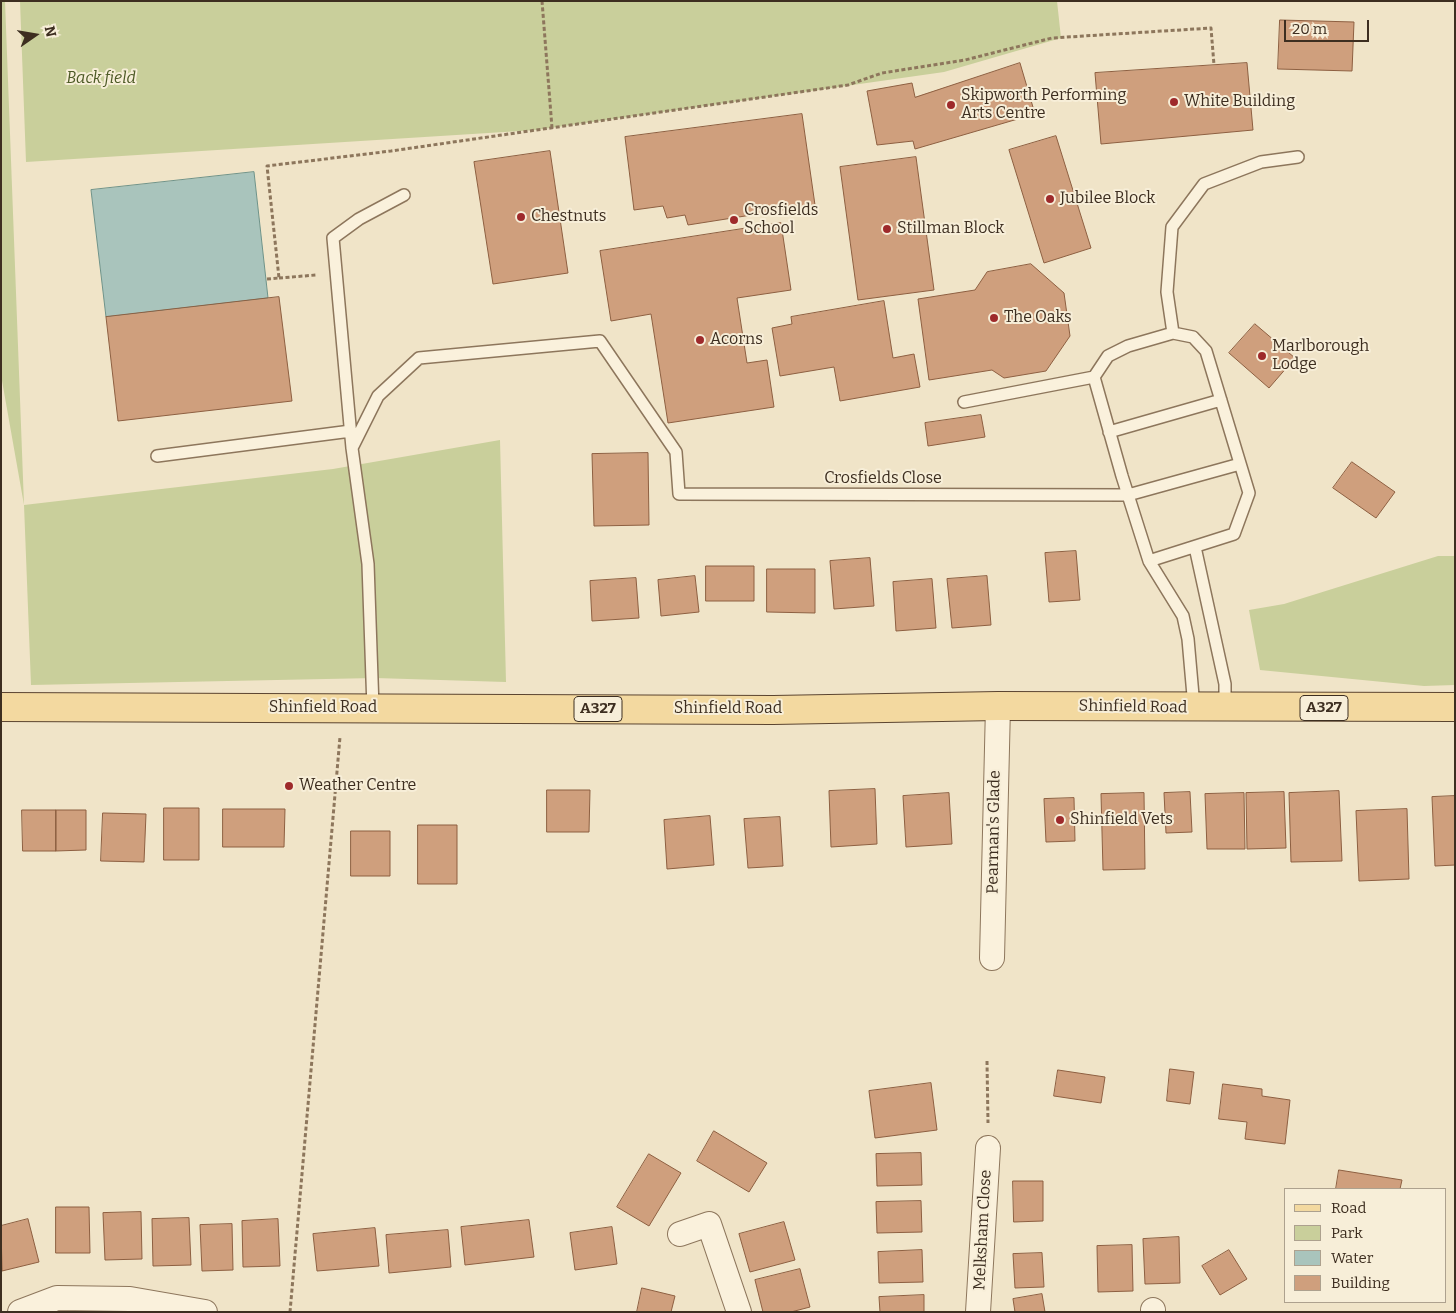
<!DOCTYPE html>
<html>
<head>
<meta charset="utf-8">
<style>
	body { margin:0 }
	#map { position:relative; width:1456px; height:1313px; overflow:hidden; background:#f0e4c8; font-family:Bitter,serif }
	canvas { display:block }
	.frame { position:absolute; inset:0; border:2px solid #3d2e20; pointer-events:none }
	.legend { position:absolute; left:1284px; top:1188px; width:162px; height:115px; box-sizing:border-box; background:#f7eed8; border:1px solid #ada18e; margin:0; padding:6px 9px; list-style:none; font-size:15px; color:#3d2e20 }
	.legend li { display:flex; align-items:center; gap:10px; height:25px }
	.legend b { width:25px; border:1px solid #ada18e }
	.north { position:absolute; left:10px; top:10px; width:50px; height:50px; -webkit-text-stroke:4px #f7eed8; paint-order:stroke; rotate:77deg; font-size:14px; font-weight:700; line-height:20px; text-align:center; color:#3d2e20 }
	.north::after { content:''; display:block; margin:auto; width:18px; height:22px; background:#3d2e20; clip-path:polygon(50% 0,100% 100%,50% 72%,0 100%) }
	.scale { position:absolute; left:1284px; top:20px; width:85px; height:22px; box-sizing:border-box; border:2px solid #3d2e20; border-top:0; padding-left:6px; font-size:15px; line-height:18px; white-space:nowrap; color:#3d2e20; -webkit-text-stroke:4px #f7eed8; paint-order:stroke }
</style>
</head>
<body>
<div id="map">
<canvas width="1456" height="1313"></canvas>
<div class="frame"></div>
<ul class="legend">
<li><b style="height:6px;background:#f3d9a0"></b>Road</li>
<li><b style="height:14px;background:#c9cf9b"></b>Park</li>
<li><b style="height:14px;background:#a9c4bc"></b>Water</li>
<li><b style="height:14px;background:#cf9f7d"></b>Building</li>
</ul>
<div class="north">N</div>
<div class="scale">20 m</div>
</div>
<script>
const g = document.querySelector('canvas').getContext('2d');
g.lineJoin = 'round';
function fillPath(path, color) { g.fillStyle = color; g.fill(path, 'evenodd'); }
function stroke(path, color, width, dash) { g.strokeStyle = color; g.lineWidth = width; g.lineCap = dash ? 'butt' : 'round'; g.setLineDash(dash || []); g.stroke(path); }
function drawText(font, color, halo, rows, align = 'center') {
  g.font = font + ' Bitter,serif'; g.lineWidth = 4; g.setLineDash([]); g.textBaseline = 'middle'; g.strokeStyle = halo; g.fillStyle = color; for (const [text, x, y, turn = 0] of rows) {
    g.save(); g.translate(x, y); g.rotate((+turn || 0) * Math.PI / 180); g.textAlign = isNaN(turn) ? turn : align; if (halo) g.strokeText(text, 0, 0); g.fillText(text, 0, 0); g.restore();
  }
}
fillPath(new Path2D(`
	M 1,1 L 5,1 L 24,505 L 333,469 L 500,440 L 506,682 L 375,678 L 31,685 L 24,505 L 1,375 Z
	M 20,1 L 1057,1 L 1061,38 L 944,72 L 536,130 L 26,162 Z
	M 1438,556 L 1455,556 L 1455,685 L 1424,686 L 1260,670 L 1249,610 L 1284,604 Z`), '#c9cf9b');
const water = new Path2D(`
	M 254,172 L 268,298 L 106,317 L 91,190 Z`);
fillPath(water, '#a9c4bc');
stroke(water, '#6f938a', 1);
const building = new Path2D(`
	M 1280,20 L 1354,22 L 1352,71 L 1278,69 Z
	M 1020,63 L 1035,114 L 915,149 L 913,141 L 877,145 L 867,91 L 912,83 L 915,97 Z
	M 1247,63 L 1253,130 L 1101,144 L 1095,73 Z
	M 802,114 L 815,205 L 688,225 L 685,215 L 667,218 L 663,206 L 634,210 L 625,137 Z
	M 1056,136 L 1091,248 L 1044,263 L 1009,150 Z
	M 550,151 L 568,273 L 493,284 L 474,162 Z
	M 916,157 L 934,290 L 858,300 L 840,167 Z
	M 781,223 L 791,290 L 737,298 L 747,363 L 767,360 L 774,407 L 668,423 L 651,314 L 611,321 L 600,251 Z
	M 1031,264 L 1064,293 L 1070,336 L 1046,371 L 1004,378 L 992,370 L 929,380 L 918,299 L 975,290 L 987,272 Z
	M 279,297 L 292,401 L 118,421 L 106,317 Z
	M 884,301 L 893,358 L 914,354 L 920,387 L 840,401 L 834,367 L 780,376 L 772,328 L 792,324 L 791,317 Z
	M 1255,324 L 1295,358 L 1269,388 L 1229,353 Z
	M 981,415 L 985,437 L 928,446 L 925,423 Z
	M 648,453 L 649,525 L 594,526 L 592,454 Z
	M 1352,462 L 1395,492 L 1376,518 L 1333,488 Z
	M 1076,551 L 1080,600 L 1049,602 L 1045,553 Z
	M 870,558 L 874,606 L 834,609 L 830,561 Z
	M 706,566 L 754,566 L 754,601 L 706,601 Z
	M 767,569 L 815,569 L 815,613 L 767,612 Z
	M 695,576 L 699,612 L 661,616 L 658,580 Z
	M 987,576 L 991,625 L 952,628 L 947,579 Z
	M 636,578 L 639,618 L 592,621 L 590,581 Z
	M 932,579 L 936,628 L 896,631 L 893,582 Z
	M 875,789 L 877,844 L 831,847 L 829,791 Z
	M 547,790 L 590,790 L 589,832 L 547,832 Z
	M 1339,791 L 1342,861 L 1291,862 L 1289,793 Z
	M 1190,792 L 1192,832 L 1166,833 L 1164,793 Z
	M 1284,792 L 1286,848 L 1247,849 L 1246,793 Z
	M 949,793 L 952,844 L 906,847 L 903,796 Z
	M 1144,793 L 1145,869 L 1103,870 L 1101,794 Z
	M 1244,793 L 1245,849 L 1207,849 L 1205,794 Z
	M 1455,796 L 1455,865 L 1435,866 L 1432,797 Z
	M 1074,798 L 1075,841 L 1046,842 L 1044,799 Z
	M 164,808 L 199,808 L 199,860 L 164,860 Z
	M 223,809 L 285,809 L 284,847 L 223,847 Z
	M 1407,809 L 1409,879 L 1359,881 L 1356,811 Z
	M 22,810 L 56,810 L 56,851 L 23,851 Z
	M 56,810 L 86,810 L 86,850 L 56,851 Z
	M 103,813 L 146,814 L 144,862 L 101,861 Z
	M 710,816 L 714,865 L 667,869 L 664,820 Z
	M 780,817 L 783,866 L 748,868 L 744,819 Z
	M 418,825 L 457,825 L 457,884 L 418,884 Z
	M 351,831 L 390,831 L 390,876 L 351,876 Z
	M 1170,1069 L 1194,1072 L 1190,1104 L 1167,1101 Z
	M 1058,1070 L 1105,1077 L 1101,1103 L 1054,1096 Z
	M 931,1083 L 937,1130 L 875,1138 L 869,1091 Z
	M 1223,1084 L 1262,1089 L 1262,1096 L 1290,1100 L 1285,1144 L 1245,1139 L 1247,1122 L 1219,1119 Z
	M 714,1131 L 767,1163 L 749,1192 L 697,1161 Z
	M 921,1153 L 922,1185 L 877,1186 L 876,1154 Z
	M 649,1154 L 681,1173 L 649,1226 L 617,1207 Z
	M 1339,1170 L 1402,1180 L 1400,1189 L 1336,1189 Z
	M 1013,1181 L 1043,1181 L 1043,1221 L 1014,1222 Z
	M 921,1201 L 922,1232 L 877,1233 L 876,1202 Z
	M 56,1207 L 89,1207 L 90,1253 L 56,1253 Z
	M 141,1212 L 142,1259 L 105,1260 L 103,1213 Z
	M 189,1218 L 191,1265 L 153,1266 L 152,1219 Z
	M 28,1219 L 39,1262 L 2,1271 L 1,1226 Z
	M 278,1219 L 280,1266 L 243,1267 L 242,1221 Z
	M 529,1220 L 534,1257 L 465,1265 L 461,1227 Z
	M 784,1222 L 795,1260 L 750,1272 L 739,1234 Z
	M 232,1224 L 233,1270 L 202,1271 L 200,1225 Z
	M 612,1227 L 617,1264 L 575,1270 L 570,1233 Z
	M 375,1228 L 379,1266 L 317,1271 L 313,1234 Z
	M 448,1230 L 451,1267 L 389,1273 L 386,1235 Z
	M 1179,1237 L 1180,1283 L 1145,1284 L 1143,1239 Z
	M 1132,1245 L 1133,1291 L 1098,1292 L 1097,1246 Z
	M 922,1250 L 923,1282 L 879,1283 L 878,1252 Z
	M 1229,1250 L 1247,1279 L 1220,1295 L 1202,1266 Z
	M 1042,1253 L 1044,1287 L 1015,1288 L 1013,1254 Z
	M 800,1269 L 810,1307 L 791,1312 L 763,1312 L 755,1280 Z
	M 642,1288 L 675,1296 L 671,1312 L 637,1312 Z
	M 1042,1294 L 1045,1312 L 1015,1312 L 1013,1299 Z
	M 924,1295 L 924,1312 L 880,1312 L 879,1297 Z`);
fillPath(building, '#cf9f7d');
stroke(building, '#8d5f41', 1);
const service = new Path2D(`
	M 1173,333 L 1167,292 L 1172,227 L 1204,184 L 1261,162 L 1298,157
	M 1094,377 L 1122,476 L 1149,561 L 1183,616 L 1188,639 L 1194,707
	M 964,402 L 1094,377 L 1108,356 L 1128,346 L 1173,333 L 1193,337 L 1206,351 L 1249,493 L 1234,534 L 1149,561
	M 1109,432 L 1221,400
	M 352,448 L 378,396 L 419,358 L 600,341 L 676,452 L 679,494 L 1128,495 L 1240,464
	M 157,456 L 351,431
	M 1195,547 L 1225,684 L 1225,707
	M 373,708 L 368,564 L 352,448 L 333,238 L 359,219 L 404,195`);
const minor = new Path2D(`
	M 992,958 L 998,706
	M 680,1234 L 709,1224 L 739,1312
	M 20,1312 L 57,1298 L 130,1299 L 205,1312
	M 978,1312 L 988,1148
	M 1153,1312 L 1153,1310`);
const primary = new Path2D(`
	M 1,707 L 773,710 L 998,706 L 1455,707`);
stroke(service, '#8d765c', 14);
stroke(minor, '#8d765c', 26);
stroke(primary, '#5b4430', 30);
stroke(new Path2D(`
	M 542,1 L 552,128
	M 279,278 L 316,275
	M 267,279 L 279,278 L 267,166 L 391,151 L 848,85 L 882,73 L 965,60 L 1052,38 L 1211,28 L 1214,65
	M 987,1061 L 988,1123
	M 290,1312 L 340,737`), '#8d765c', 3, [4, 2.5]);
stroke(service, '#faf1dc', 11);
stroke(minor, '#faf1dc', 24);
stroke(primary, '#f3d9a0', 28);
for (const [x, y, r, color] of [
	[1174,102,5,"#9e2a2b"],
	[951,105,5,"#9e2a2b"],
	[1050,199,5,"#9e2a2b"],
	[521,217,5,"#9e2a2b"],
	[734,220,5,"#9e2a2b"],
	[887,229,5,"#9e2a2b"],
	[994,318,5,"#9e2a2b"],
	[700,340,5,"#9e2a2b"],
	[1262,356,5,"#9e2a2b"],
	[289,786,5,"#9e2a2b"],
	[1060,820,5,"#9e2a2b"]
]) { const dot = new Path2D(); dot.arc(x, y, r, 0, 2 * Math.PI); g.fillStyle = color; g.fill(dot); stroke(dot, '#f7eed8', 2); }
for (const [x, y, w] of [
	[1324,708,48],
	[598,709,48]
]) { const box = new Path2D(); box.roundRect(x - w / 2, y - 12.5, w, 25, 4); g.fillStyle = '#f7eed8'; g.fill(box); stroke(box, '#3d2e20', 1); }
drawText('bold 15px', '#3d2e20', null, [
	["A327",1324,708],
	["A327",598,709]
]);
drawText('italic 16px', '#4d5a26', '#f7eed8', [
	["Back field",101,79]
]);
drawText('16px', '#3d2e20', '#f7eed8', [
	["Skipworth Performing",961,96],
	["Arts Centre",961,114],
	["White Building",1184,102],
	["Jubilee Block",1060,199],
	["Crosfields",744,211],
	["School",744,229],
	["Chestnuts",531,217],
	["Stillman Block",897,229],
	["The Oaks",1004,318],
	["Acorns",710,340],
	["Marlborough",1272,347],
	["Lodge",1272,365],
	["Weather Centre",299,786],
	["Shinfield Vets",1070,820]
], 'left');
drawText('16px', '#3d2e20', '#f7eed8', [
	["Crosfields Close",883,479],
	["Shinfield Road",1133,707,1],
	["Shinfield Road",323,708],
	["Shinfield Road",728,709],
	["Pearman's Glade",994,832,-89],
	["Melksham Close",983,1230,-87]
]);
</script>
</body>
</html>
